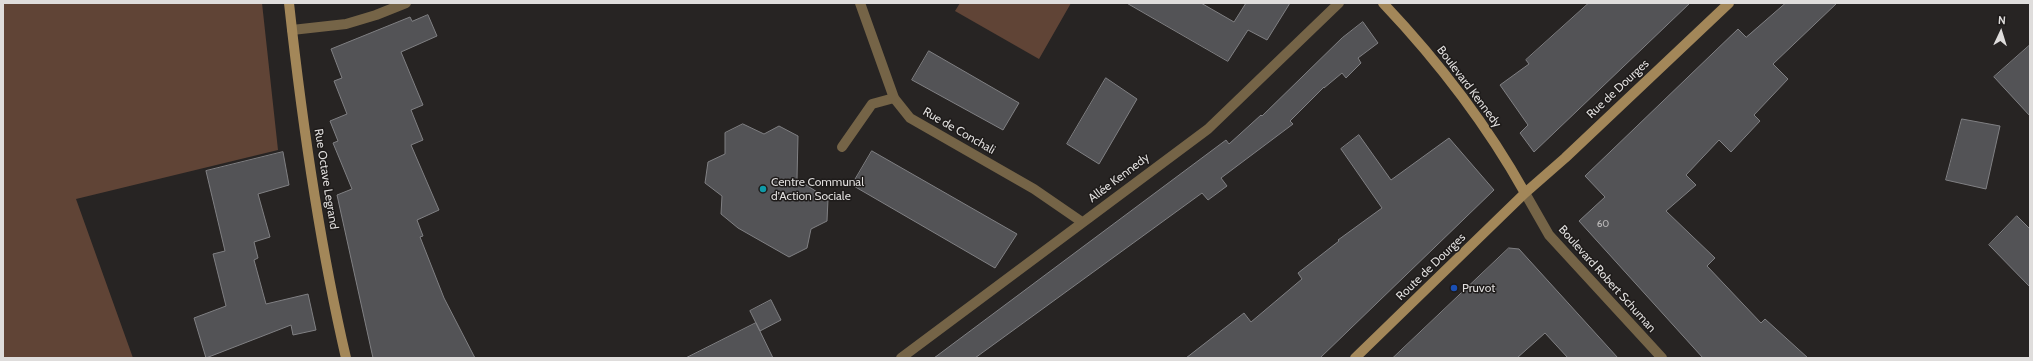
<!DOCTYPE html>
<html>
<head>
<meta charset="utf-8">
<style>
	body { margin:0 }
	#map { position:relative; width:2033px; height:361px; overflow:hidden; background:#272423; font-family:Cabin,sans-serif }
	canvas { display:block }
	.frame { position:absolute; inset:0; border:4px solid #dfdddc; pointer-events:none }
	.north { position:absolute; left:1981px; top:12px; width:40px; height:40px; -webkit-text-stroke:3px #1e1b1a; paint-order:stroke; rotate:4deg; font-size:11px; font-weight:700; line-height:16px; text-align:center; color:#dfdddc }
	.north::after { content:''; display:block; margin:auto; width:14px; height:18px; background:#dfdddc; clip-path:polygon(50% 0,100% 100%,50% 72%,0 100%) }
</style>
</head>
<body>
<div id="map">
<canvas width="2033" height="361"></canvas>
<div class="frame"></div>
<div class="north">N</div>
</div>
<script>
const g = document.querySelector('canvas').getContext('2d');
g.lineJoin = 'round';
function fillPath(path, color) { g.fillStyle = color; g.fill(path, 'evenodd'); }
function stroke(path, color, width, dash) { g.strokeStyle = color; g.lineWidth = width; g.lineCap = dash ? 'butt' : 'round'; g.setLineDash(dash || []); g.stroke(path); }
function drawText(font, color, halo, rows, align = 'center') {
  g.font = font + ' Cabin,sans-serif'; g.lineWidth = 3; g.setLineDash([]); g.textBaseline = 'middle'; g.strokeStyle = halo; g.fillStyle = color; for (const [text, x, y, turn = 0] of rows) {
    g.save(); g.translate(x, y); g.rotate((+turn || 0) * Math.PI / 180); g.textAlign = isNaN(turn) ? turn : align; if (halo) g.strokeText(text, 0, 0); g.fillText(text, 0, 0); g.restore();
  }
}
fillPath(new Path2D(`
	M 3,3 L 262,3 L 278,150 L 76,199 L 133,358 L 3,358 Z
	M 960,3 L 1071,3 L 1039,59 L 955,11 Z`), '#604436');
const building = new Path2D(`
	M 1127,3 L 1201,3 L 1234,22 L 1246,3 L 1290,3 L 1267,40 L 1248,30 L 1228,61 Z
	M 1589,3 L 1690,3 L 1534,152 L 1520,133 L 1528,125 L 1500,85 L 1529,64 L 1526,60 Z
	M 1786,3 L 1837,3 L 1773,64 L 1788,79 L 1754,115 L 1760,121 L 1731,152 L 1719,140 L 1686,175 L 1696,185 L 1666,211 L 1715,258 L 1707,266 L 1761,323 L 1765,319 L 1808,358 L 1703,358 L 1579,221 L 1605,197 L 1585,176 L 1738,29 L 1746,37 Z
	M 428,15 L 437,36 L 401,52 L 423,105 L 411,110 L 423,140 L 411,145 L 439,210 L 417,220 L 423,236 L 420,237 L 444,298 L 475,358 L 373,358 L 337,195 L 352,189 L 333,143 L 338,141 L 330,121 L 347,114 L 334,81 L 342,78 L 331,49 L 410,17 L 412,21 Z
	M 1363,22 L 1378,43 L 1358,58 L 1361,63 L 1346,78 L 1342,73 L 1324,88 L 1324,87 L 1290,121 L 1293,124 L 1221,178 L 1227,186 L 1208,200 L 1202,193 L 975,358 L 934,358 L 1226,140 L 1229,144 L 1261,115 L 1262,116 L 1342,38 Z
	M 2030,45 L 2030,116 L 1994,77 Z
	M 929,51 L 1019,103 L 1003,130 L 912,80 Z
	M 1106,78 L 1137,99 L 1099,164 L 1067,144 Z
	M 1962,119 L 2000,126 L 1986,189 L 1946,180 Z
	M 743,124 L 764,134 L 779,126 L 798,136 L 797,179 L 828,199 L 827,221 L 811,229 L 807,248 L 789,257 L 738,228 L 721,214 L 722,196 L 705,183 L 708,162 L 725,154 L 725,133 Z
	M 1359,135 L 1391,180 L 1449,138 L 1494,190 L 1320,358 L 1186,358 L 1244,313 L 1251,322 L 1302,279 L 1298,273 L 1339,241 L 1338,240 L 1382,208 L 1341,149 Z
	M 872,151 L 1017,234 L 995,268 L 852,185 Z
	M 283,152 L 289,185 L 258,194 L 270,237 L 254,242 L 258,258 L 254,260 L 266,304 L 308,294 L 316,330 L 293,335 L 291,325 L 206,358 L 194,318 L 226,306 L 213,254 L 225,251 L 206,171 Z
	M 2017,216 L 2030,229 L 2030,287 L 1989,245 Z
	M 1509,248 L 1519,249 L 1618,358 L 1568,358 L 1545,333 L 1517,358 L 1393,358 Z
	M 771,300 L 781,320 L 760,331 L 750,311 Z
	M 756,323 L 773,358 L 686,358 Z`);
fillPath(building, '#535356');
stroke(building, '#808083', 1);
stroke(new Path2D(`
	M 842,147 L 872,104 L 894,98`), '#756447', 10);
stroke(new Path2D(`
	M 860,3 L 894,98 L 910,118 L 1034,189 L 1082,222
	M 292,30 L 346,24 L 376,15 L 406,3
	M 1525,193 L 1549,235 L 1662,358
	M 901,358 L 1208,129 L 1339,3`), '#756447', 10);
stroke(new Path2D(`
	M 289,3 C 302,122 319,242 346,358
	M 1383,3 C 1437,60 1487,125 1525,193
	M 1355,358 L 1525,193 L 1565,158 L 1729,3`), '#a38759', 10);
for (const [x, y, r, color] of [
	[763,189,4,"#0f9aa8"],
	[1454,288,4,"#1a4fb4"]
]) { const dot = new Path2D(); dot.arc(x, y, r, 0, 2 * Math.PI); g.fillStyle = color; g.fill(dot); stroke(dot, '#1e1b1a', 1.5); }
drawText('10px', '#bcbaba', null, [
	["60",1603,224]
]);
drawText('12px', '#dfdddc', '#1e1b1a', [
	["Boulevard Kennedy",1469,87,53],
	["Rue de Dourges",1618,89,-43],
	["Rue de Conchali",959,131,30],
	["Allée Kennedy",1119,178,-37],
	["Rue Octave Legrand",326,179,81],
	["Route de Dourges",1431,267,-44],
	["Boulevard Robert Schuman",1607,279,48]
]);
drawText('12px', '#dfdddc', '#1e1b1a', [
	["Centre Communal",771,182],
	["d'Action Sociale",771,196],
	["Pruvot",1462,288]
], 'left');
</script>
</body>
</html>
